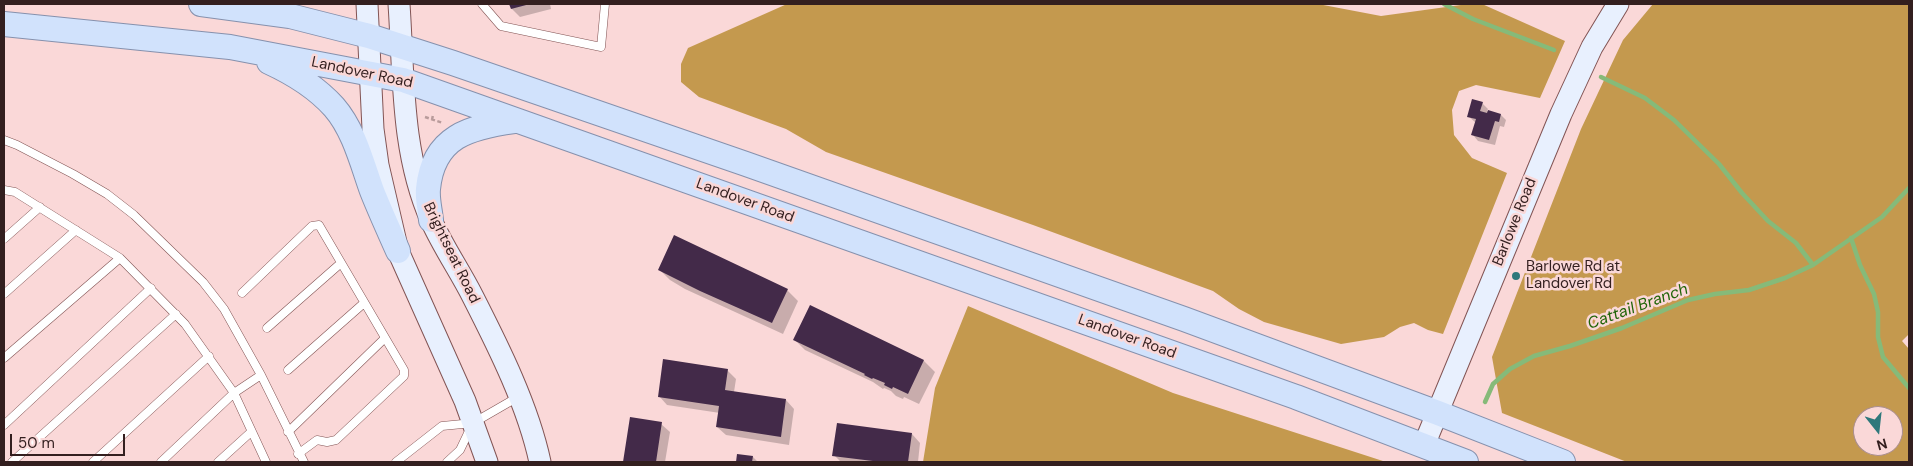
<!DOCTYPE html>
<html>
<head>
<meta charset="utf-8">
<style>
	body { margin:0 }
	#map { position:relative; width:1913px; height:466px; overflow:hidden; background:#fad8d8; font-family:"DM Sans",sans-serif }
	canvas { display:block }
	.frame { position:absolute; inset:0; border:5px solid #331f1f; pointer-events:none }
	.north { position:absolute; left:1853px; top:406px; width:50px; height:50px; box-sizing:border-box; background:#fad8d8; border:1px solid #aa8e8e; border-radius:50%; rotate:164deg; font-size:14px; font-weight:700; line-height:20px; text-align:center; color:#331f1f }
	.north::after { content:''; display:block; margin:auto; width:18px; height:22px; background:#2e787b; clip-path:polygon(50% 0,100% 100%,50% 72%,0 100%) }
	.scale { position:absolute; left:10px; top:434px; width:115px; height:22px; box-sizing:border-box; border:2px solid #331f1f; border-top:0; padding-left:6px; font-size:15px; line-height:18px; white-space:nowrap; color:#331f1f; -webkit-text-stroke:4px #fad8d8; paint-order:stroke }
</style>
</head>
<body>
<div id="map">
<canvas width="1913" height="466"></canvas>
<div class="frame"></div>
<div class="north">N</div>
<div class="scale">50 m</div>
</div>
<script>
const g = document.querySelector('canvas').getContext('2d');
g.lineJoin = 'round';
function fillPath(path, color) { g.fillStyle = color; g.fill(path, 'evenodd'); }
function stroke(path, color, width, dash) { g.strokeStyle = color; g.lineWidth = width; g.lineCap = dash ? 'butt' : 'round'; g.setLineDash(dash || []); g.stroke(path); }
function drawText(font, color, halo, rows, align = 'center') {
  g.font = font + ' "DM Sans",sans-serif'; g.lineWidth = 5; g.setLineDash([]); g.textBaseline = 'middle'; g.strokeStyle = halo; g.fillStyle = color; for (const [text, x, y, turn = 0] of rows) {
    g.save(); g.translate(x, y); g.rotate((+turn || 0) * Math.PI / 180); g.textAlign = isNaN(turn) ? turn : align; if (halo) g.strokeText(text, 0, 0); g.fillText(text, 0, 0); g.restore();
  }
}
fillPath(new Path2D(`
	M 787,4 L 1318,4 L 1381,16 L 1468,4 L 1482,4 L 1565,41 L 1540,98 L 1476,85 L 1459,91 L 1452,110 L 1454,135 L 1472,158 L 1507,173 L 1443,334 L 1428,330 L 1414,323 L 1400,327 L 1384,337 L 1341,344 L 1264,322 L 1239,309 L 1213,291 L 1033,225 L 826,152 L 786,129 L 699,97 L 681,82 L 681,64 L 688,48 Z
	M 1653,4 L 1909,4 L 1909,334 L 1902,341 L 1909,349 L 1909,462 L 1627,462 L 1502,413 L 1492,357 L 1581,129 L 1623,40 ZM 1863,416 L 1893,416 L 1893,446 L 1863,446 Z
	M 968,306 L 1173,393 L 1386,462 L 923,462 L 935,388 Z`), '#c4994e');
fillPath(new Path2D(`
	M 511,4 L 550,4 L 551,9 L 520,17 L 512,9 Z
	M 1482,103 L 1488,109 L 1487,111 L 1501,115 L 1506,120 L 1504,127 L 1500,126 L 1495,145 L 1478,141 L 1473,135 L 1476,123 L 1468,116 Z
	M 659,269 L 787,290 L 798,301 L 783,334 L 685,289 L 670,280 Z
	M 795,340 L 924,361 L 935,372 L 919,404 L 904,397 L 903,399 L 896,396 L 891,391 L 884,388 L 883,389 L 873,382 L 805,350 Z
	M 727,370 L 736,379 L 734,392 L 786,400 L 794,409 L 789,445 L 726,435 L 717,427 L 720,413 L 667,405 L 659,396 Z
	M 631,419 L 661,424 L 670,432 L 665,462 L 624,462 Z
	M 912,434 L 920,443 L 918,462 L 841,462 L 834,455 Z
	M 738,455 L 753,457 L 758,462 L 737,462 Z`), '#0003');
stroke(new Path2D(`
	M 1444,4 L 1473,19 L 1554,50
	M 1601,77 L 1645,98 L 1674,120 L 1719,164 L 1742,193 L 1768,221 L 1796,243 L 1813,265
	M 1851,238 L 1860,265 L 1874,294 L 1878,312 L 1878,337 L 1883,357 L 1909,388
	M 1485,402 L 1493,384 L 1510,369 L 1534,356 L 1570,346 L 1622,328 L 1688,300 L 1715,294 L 1749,290 L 1785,278 L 1813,265 L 1882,217 L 1909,188`), '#86ba79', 4.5);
fillPath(new Path2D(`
	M 509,4 L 530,4 L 511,9 Z
	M 1472,99 L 1483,102 L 1480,111 L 1487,113 L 1488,110 L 1501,114 L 1499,122 L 1495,121 L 1489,140 L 1471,135 L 1476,119 L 1467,117 Z
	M 674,235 L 788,289 L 772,323 L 700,291 L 658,270 Z
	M 810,305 L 924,360 L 908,394 L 893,387 L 892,389 L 884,385 L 885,383 L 873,378 L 872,379 L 864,375 L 865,374 L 793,340 Z
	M 663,359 L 728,369 L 725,390 L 786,399 L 781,437 L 716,427 L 719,406 L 658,397 Z
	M 630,417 L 662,422 L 656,462 L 623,462 Z
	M 837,423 L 912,433 L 908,462 L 881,462 L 832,456 Z
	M 737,454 L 753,456 L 752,462 L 736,462 Z`), '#432a49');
const lane = new Path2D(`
	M 482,4 L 501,26 L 601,47 L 605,4
	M 4,140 L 17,145 L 73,174 L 107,194 L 134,215 L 203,282 L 224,309 L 261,375 L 304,462
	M 4,190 L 15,192 L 120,258 L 185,324 L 234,393 L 161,462
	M 4,239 L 40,207
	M 242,293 L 312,226 L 319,225 L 404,370 L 404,376 L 336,440 L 327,442 L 317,440 L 298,454
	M 4,294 L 76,230
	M 267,328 L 341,263
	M 4,358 L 120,258
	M 288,370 L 364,303
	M 261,375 L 234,393 L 266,462
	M 4,425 L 151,288
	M 288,432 L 385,338
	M 12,462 L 176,314
	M 93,462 L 209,356
	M 218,462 L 251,432
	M 396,462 L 442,426 L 473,423 L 518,397
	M 447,462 L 460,450 L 471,427`);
const secondary = new Path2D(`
	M 367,4 L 373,129 L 378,165 L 398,251 L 465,401 L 487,462
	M 399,4 C 404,77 401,152 431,220 C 443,247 460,271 473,297 C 499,348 528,406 540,462
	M 1424,445 L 1561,114 L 1592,47 L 1618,4`);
const primary = new Path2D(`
	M 201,4 L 290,16 L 369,36 L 453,63 L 746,164 L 1184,319 L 1438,413 L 1563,462
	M 4,24 L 230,47 L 403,80 L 1296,397 L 1466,462
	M 269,62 C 293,73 316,87 334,107 C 354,130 362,163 372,191 C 380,211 389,231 398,251
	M 431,220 C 430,210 427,199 428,189 C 433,136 470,127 514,121`);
stroke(lane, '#825454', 9);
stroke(secondary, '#825454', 23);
stroke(primary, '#8691ad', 26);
stroke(new Path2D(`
	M 425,117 L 443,123
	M 432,120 L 433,115`), '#b89b9b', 2.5, [4, 2.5]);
stroke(lane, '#fff', 8);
stroke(secondary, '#e8f0fe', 21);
stroke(primary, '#d1e2fc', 24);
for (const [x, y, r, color] of [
	[1516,276,5,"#2e787b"]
]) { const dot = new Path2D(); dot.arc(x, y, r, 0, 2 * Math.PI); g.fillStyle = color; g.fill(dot); stroke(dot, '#fad8d8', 2); }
drawText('15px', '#331f1f', '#fad8d8', [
	["Landover Road",362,73,12],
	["Landover Road",745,201,20],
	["Barlowe Road",1515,222,-68],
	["Brightseat Road",451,253,64],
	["Landover Road",1127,337,20]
]);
drawText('15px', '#331f1f', '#fad8d8', [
	["Barlowe Rd at",1526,267],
	["Landover Rd",1526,284]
], 'left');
drawText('italic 16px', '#206407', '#fad8d8', [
	["Cattail Branch",1638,307,-20]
]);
</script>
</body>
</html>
